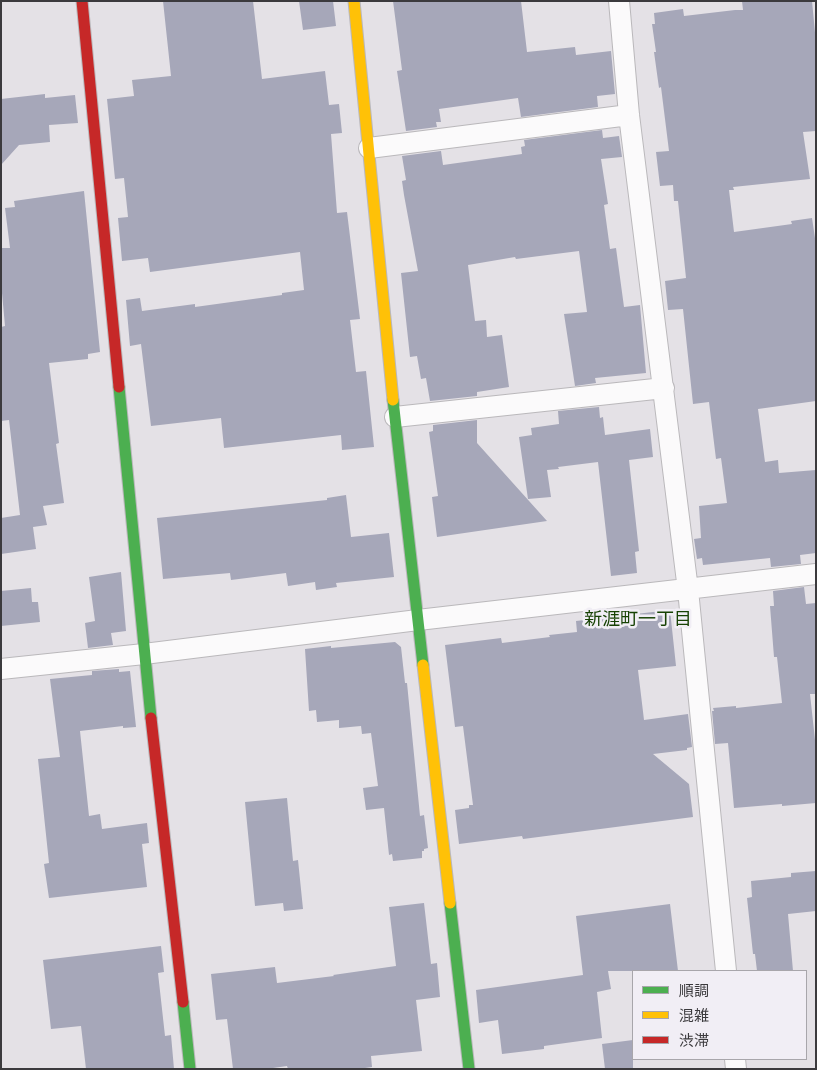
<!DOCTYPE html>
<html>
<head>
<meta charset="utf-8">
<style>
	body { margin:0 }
	#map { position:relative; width:817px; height:1070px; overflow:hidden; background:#e4e1e6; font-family:"Zilla Slab","Noto Sans JP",serif }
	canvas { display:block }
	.frame { position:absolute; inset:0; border:2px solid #3b3a3d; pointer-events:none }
	.legend { position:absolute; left:632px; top:970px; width:175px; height:90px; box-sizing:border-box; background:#f1eef5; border:1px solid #a8a6ab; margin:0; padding:6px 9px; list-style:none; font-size:15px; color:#3b3a3d }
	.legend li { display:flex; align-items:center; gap:10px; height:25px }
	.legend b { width:25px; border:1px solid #a8a6ab }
</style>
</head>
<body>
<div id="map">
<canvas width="817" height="1070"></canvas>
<div class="frame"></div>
<ul class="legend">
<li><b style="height:6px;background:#4caf50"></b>順調</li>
<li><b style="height:6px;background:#ffc107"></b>混雑</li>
<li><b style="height:6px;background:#c62828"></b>渋滞</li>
</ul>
</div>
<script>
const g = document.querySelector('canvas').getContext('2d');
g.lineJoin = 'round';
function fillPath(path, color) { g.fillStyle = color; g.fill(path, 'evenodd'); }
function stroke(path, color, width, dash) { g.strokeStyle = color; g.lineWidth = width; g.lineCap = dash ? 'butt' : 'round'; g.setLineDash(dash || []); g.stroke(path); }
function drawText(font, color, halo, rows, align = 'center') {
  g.font = font + ' "Zilla Slab","Noto Sans JP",serif'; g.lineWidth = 5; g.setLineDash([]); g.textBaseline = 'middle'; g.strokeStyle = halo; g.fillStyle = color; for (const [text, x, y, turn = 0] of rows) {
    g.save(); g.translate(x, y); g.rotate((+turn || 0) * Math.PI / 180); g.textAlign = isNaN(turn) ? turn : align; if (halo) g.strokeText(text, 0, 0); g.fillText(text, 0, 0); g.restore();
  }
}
fillPath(new Path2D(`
	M 163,1 L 253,1 L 262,79 L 325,71 L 329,105 L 339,104 L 342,133 L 331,134 L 337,213 L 347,212 L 360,319 L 350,320 L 356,372 L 366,371 L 374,447 L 342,450 L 341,435 L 224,448 L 221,418 L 151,426 L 141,344 L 130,346 L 126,300 L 140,298 L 142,311 L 195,304 L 195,307 L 282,295 L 282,293 L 304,290 L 300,252 L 150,272 L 148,258 L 122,261 L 118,218 L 128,217 L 124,178 L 115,179 L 107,99 L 134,96 L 132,80 L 171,76 Z
	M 299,1 L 333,1 L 336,26 L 303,30 Z
	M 393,1 L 521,1 L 527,52 L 575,47 L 576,55 L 611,51 L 615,94 L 597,96 L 598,107 L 521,117 L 518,98 L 439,109 L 441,122 L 436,122 L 437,127 L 406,131 L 397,71 L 402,70 Z
	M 742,1 L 812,1 L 816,43 L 816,131 L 803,132 L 810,179 L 733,187 L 734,190 L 729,190 L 734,232 L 792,224 L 791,221 L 812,218 L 816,245 L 816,401 L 758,409 L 765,462 L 778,460 L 779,473 L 816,470 L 816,553 L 800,555 L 801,564 L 771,567 L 770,558 L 703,565 L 702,558 L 697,559 L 694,539 L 701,538 L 699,506 L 727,503 L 721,458 L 716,459 L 709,402 L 693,404 L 683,309 L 668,310 L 665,281 L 686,278 L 678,201 L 674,201 L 673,185 L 660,186 L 656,152 L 669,151 L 661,87 L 659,88 L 654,52 L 656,52 L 652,24 L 655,24 L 654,13 L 683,9 L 684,16 L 735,10 L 743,10 Z
	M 45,94 L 45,98 L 75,95 L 78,123 L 49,125 L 50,142 L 19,145 L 1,165 L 1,99 Z
	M 602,130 L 603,138 L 619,136 L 622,157 L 601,159 L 608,204 L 604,205 L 610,249 L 616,248 L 624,307 L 640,305 L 646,373 L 595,378 L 596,383 L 575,386 L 564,314 L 587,312 L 579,251 L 516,259 L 515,257 L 468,265 L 475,321 L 486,320 L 487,337 L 502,335 L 509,387 L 477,392 L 477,396 L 430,401 L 426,378 L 421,379 L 417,356 L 410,357 L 401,273 L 418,271 L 404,195 L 402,181 L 406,180 L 402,156 L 441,151 L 443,165 L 522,154 L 521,147 L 525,146 L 524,140 Z
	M 84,191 L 100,352 L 88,354 L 88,359 L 49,363 L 59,443 L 56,444 L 64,503 L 43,506 L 47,525 L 33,527 L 36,549 L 1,554 L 1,518 L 20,515 L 9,420 L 1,421 L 1,327 L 5,326 L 1,282 L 1,248 L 10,248 L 5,208 L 15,207 L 14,201 Z
	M 599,407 L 600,418 L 603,417 L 605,435 L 650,429 L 653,457 L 629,460 L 639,551 L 635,552 L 637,573 L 611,576 L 598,462 L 558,467 L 559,469 L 547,470 L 551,497 L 528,499 L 519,437 L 532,435 L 531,428 L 559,424 L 558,411 Z
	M 477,420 L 477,443 L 547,521 L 437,537 L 432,497 L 438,496 L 429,432 L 433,431 L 433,425 Z
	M 346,495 L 351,537 L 389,533 L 394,577 L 336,583 L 337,587 L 316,590 L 315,582 L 288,586 L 286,573 L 231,580 L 230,573 L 163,579 L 157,518 L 327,500 L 327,498 Z
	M 121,572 L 126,631 L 111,633 L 113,645 L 88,648 L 85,623 L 95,621 L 89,577 Z
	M 804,587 L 806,604 L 816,603 L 816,694 L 810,694 L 816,749 L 816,803 L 782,806 L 782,804 L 734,808 L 728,743 L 715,744 L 712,711 L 714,711 L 713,708 L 736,706 L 736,708 L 782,703 L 777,657 L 774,657 L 770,606 L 774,606 L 773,591 Z
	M 31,588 L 32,602 L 38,602 L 40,622 L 1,626 L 1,591 Z
	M 670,610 L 676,666 L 638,670 L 644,720 L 688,714 L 692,747 L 687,748 L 687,750 L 653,754 L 689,784 L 693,817 L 523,839 L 522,836 L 459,844 L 455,810 L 469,808 L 469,805 L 473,805 L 463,726 L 455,727 L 445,645 L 501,638 L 502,643 L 550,637 L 549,635 L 577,632 L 576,621 Z
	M 395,642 L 401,647 L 405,683 L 407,683 L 420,816 L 424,815 L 428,848 L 424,849 L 424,851 L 422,851 L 422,858 L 393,861 L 392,854 L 389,855 L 384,808 L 366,810 L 363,788 L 378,786 L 371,733 L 362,734 L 361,726 L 339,728 L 339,720 L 317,722 L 316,710 L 309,711 L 305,649 L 331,646 L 331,648 Z
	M 119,669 L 119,672 L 130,671 L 136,727 L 123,728 L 123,726 L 80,731 L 89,816 L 100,814 L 102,829 L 147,823 L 149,843 L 142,844 L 147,887 L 49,898 L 44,864 L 49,863 L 38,759 L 60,757 L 50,679 L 92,675 L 92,671 Z
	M 287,798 L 293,861 L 298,860 L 303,909 L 284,911 L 283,903 L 255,906 L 245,802 Z
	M 816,871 L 816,911 L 788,914 L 793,971 L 757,971 L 755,954 L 753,954 L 747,898 L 752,897 L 751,881 L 791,877 L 791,873 Z
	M 424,903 L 431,964 L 437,963 L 440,997 L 416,1000 L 422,1051 L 371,1056 L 372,1067 L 358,1069 L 288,1069 L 287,1066 L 266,1069 L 233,1069 L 227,1019 L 216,1020 L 211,974 L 275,967 L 277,983 L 334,976 L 333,975 L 396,966 L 389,907 Z
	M 670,904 L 678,971 L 608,971 L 611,989 L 597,992 L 602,1038 L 544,1046 L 544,1049 L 502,1054 L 498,1020 L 479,1023 L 476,990 L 583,975 L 576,916 Z
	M 161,946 L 164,972 L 158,973 L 165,1036 L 171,1035 L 174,1069 L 86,1069 L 81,1026 L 51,1029 L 43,960 Z
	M 633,1040 L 633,1069 L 605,1069 L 602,1044 Z`), '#a6a7b9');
const street = new Path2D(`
	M 619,1 L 629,115 L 688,590 L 726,971
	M 369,148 L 629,115
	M 395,417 L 664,388
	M 1,669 L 144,654 L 418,620 L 816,574
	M 735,1059 L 736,1069`);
const fast = new Path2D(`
	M 119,387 L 151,718
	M 393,400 L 423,665
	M 450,903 L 469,1069
	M 183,1002 L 190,1069`);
const slow = new Path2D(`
	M 354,1 L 393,400
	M 423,665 L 450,903`);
const jam = new Path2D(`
	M 82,1 L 119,387
	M 151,718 L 183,1002`);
stroke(street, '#bab8bb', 22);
stroke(fast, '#bab8bb', 13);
stroke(slow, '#bab8bb', 13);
stroke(jam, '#bab8bb', 13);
stroke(street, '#fbfafb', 20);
stroke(fast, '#4caf50', 11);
stroke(slow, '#ffc107', 11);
stroke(jam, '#c62828', 11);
drawText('18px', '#174204', '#f1eef5', [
	["新涯町一丁目",638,620]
]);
</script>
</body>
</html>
